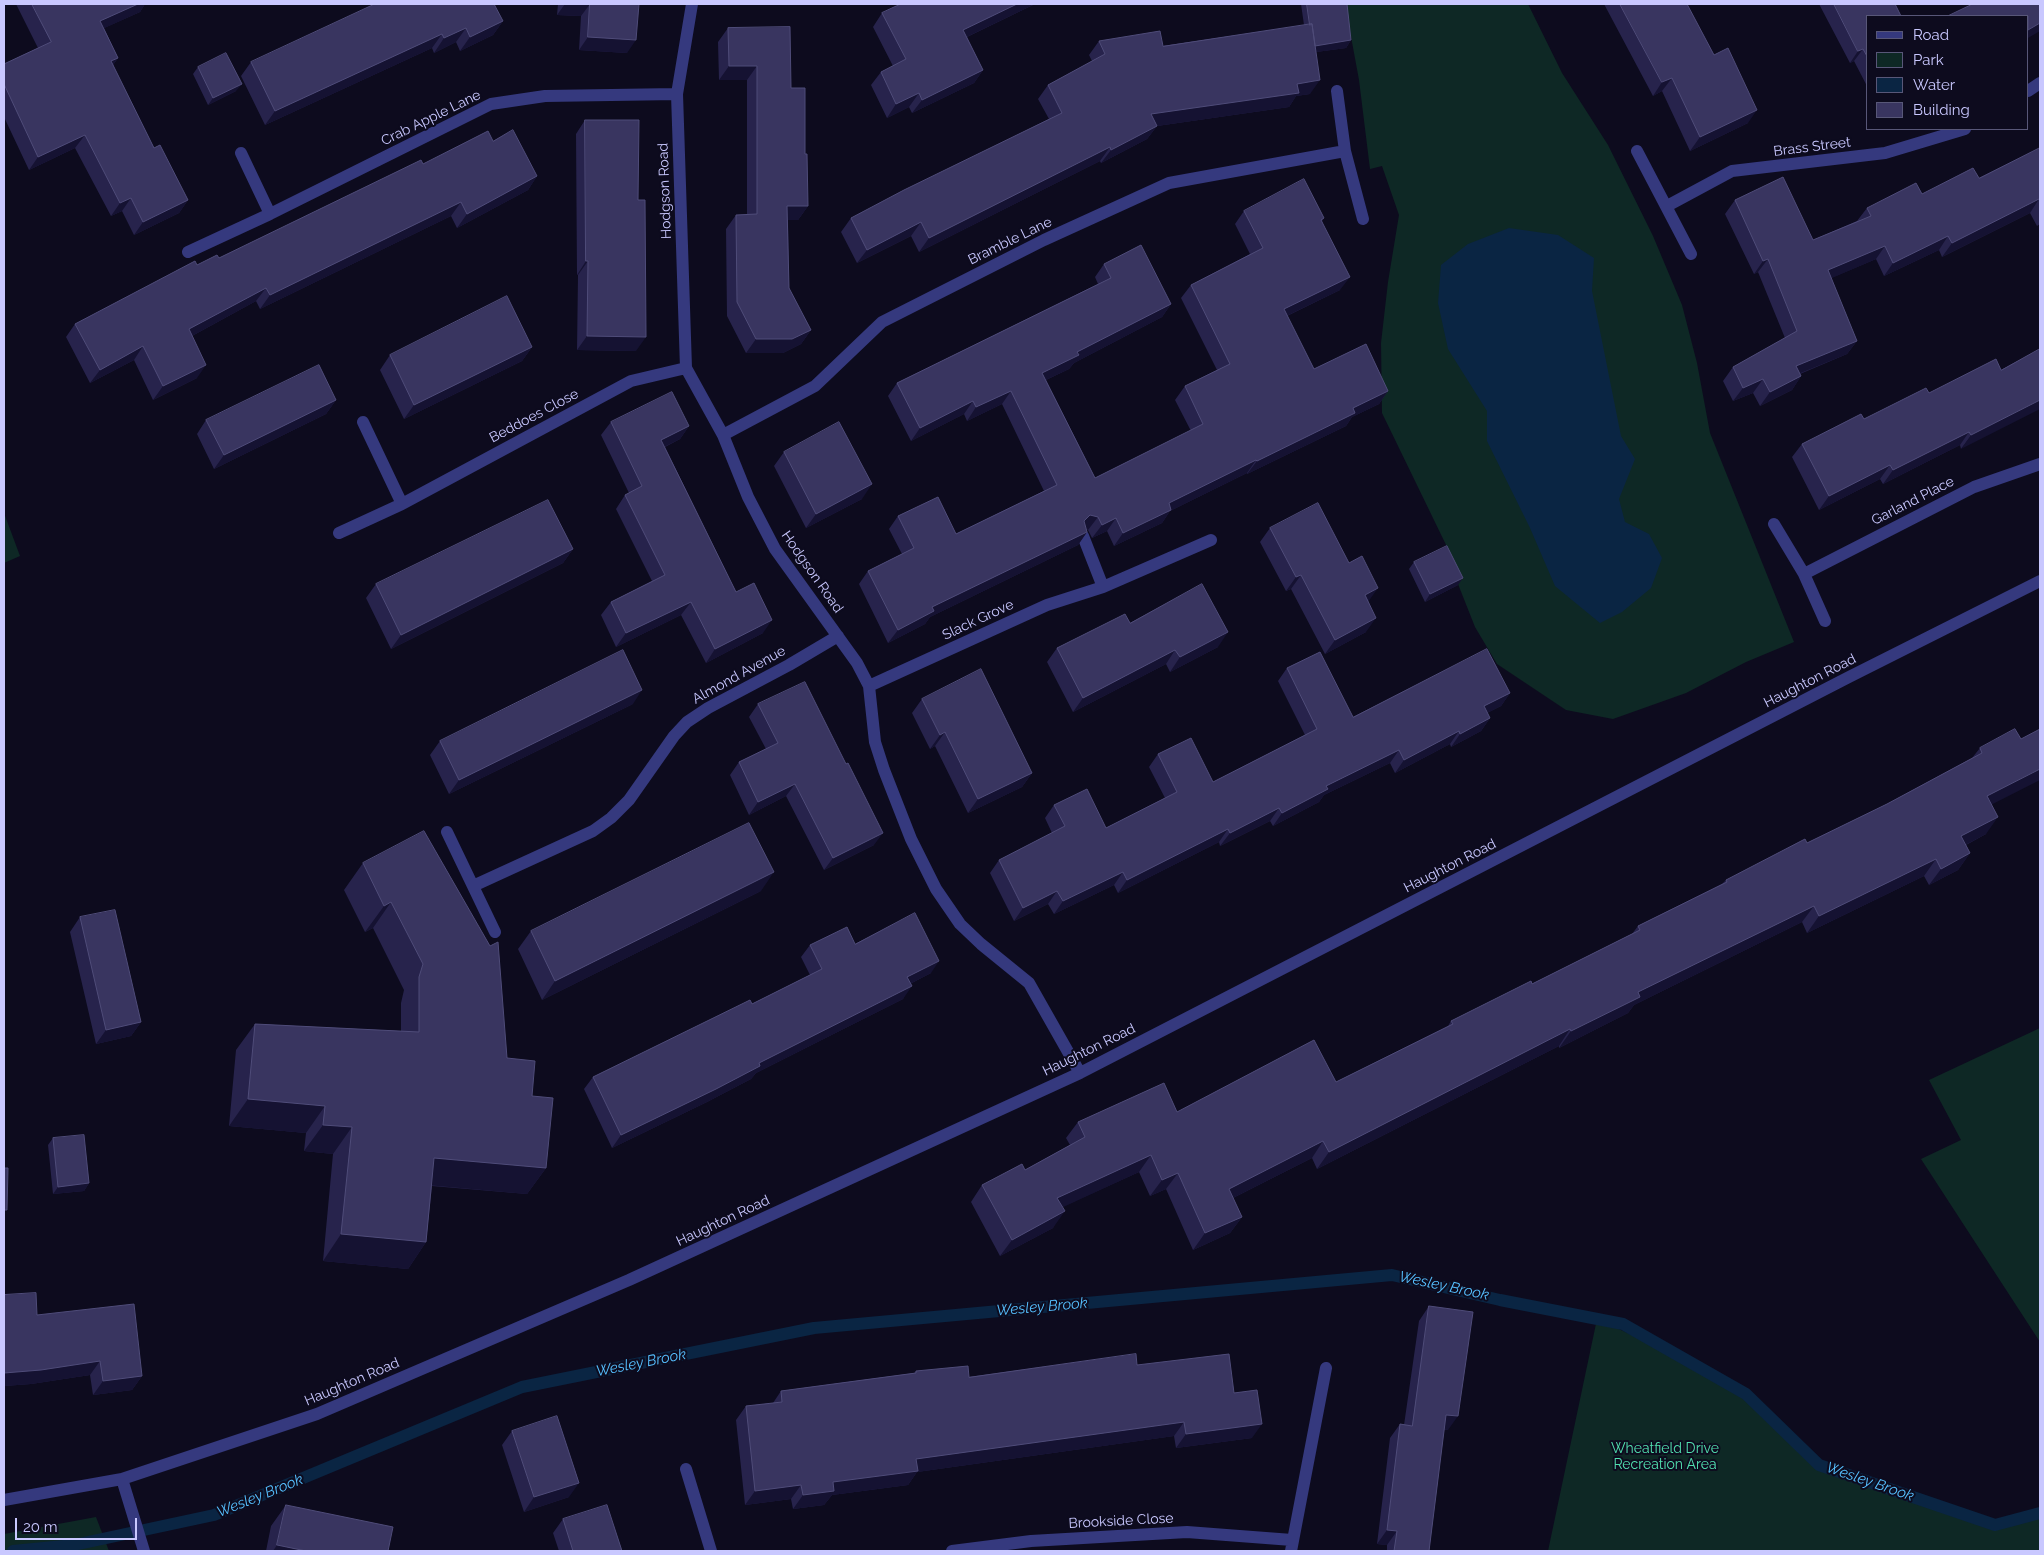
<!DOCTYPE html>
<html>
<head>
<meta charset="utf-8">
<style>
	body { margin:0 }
	#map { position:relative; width:2044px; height:1555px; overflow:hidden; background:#0d0b1e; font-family:Raleway,sans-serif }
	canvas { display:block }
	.frame { position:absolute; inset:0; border:5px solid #c9c8ff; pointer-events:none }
	.legend { position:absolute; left:1866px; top:15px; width:162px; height:115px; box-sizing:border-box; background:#0d0b1e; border:1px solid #585778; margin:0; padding:6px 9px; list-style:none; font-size:15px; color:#c9c8ff }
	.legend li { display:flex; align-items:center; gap:10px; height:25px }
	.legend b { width:25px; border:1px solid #585778 }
	.scale { position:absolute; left:15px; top:1518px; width:122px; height:22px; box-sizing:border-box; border:2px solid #c9c8ff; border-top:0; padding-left:6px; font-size:15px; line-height:18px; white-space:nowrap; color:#c9c8ff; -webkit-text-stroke:4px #0d0b1e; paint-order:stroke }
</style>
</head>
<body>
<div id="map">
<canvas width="2044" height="1555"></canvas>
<div class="frame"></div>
<ul class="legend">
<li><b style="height:6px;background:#35397e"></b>Road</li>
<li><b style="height:14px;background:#0e2825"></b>Park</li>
<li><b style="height:14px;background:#0a2543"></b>Water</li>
<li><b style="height:14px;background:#393560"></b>Building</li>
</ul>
<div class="scale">20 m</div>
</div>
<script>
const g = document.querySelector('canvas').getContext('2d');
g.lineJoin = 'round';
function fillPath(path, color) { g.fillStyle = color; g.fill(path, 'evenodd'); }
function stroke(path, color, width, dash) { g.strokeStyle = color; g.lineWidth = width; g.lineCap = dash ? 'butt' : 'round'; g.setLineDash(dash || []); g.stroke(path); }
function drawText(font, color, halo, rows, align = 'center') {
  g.font = font + ' Raleway,sans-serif'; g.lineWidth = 4; g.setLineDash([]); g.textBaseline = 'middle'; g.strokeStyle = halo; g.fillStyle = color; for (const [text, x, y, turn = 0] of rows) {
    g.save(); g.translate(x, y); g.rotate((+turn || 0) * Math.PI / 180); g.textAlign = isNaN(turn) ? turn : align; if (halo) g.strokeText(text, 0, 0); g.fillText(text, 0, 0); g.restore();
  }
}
fillPath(new Path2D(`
	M 1345,4 L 1528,4 L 1562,73 L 1608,145 L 1653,236 L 1682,305 L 1697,363 L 1710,433 L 1794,642 L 1746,662 L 1686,693 L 1613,719 L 1566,710 L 1497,664 L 1475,627 L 1458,584 L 1449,551 L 1382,413 L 1381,343 L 1388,282 L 1399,215 L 1382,166 L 1370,169 L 1359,80 Z
	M 4,513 L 20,556 L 4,563 Z
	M 2040,1028 L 2040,1342 L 1921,1159 L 1961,1140 L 1929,1080 Z
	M 1597,1319 L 1686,1360 L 1746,1394 L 1819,1465 L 1995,1525 L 2040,1513 L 2040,1551 L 1548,1551 Z
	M 96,1517 L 109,1551 L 4,1551 L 4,1534 Z`), '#0e2825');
fillPath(new Path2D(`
	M 1509,228 L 1558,235 L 1594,258 L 1592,291 L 1621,436 L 1635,459 L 1619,499 L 1625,522 L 1649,534 L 1662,558 L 1651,588 L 1622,612 L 1600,623 L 1555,586 L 1530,528 L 1487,441 L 1487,411 L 1448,349 L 1438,303 L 1441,265 L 1468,244 Z`), '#0a2543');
stroke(new Path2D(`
	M 13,1551 L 74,1545 L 214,1515 L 522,1387 L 814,1328 L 1392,1275 L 1500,1300 L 1623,1324 L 1746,1394 L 1819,1465 L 1995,1525 L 2040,1513`), '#0a2543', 12);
stroke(new Path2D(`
	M 692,4 L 677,94 L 686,368 L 723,435 L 748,497 L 775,549 L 857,663 L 869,686 L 875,742 L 884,770 L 911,839 L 936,889 L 960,924 L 981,944 L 1029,983 L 1080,1073
	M 1337,91 L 1345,151 L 1363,219
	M 2028,91 L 2040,83
	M 1637,151 L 1691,254
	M 1667,206 L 1732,171 L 1885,153 L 1965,129
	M 270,214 L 491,104 L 545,96 L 677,94
	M 188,252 L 270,214 L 241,153
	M 723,435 L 815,386 L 882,322 L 1044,240 L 1169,183 L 1345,151
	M 402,504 L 631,381 L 686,368
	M 1774,524 L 1804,574 L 1825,621
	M 339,533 L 402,504 L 363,422
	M 1083,536 L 1103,587
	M 1804,574 L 1974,487 L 2040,464
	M 869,686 L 1047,605 L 1103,587 L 1211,540
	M 447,832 L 495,932
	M 473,886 L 593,831 L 611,818 L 629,800 L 674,736 L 687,722 L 708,708 L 789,665 L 838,636
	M 686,1469 L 711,1551
	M 122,1479 L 144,1551
	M 4,1500 L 122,1479 L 317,1414 L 629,1280 L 1080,1073 L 1849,677 L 2040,581
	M 952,1551 L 1031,1541 L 1187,1532 L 1292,1540
	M 1291,1551 L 1326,1368`), '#35397e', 12);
fillPath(new Path2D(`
	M 16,4 L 145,4 L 140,12 L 104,28 L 118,58 L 113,65 L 154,148 L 188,200 L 179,213 L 134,235 L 122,211 L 111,216 L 75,148 L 29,170 L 4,117 L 4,64 L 38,48 Z
	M 558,4 L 639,4 L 627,53 L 579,50 L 581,16 L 557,15 Z
	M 901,4 L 1035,4 L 967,37 L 983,70 L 974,83 L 912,113 L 909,107 L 887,118 L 871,85 L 881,72 L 893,66 L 873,27 L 882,13 Z
	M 1301,4 L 1347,4 L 1351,40 L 1346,48 L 1316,52 L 1310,94 L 1296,96 L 1289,107 L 1157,126 L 1147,139 L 1101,163 L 1100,161 L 919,252 L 911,236 L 857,263 L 841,232 L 851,218 L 1049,119 L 1038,99 L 1048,85 L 1092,61 L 1089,55 L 1099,41 L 1163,46 L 1304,25 Z
	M 1604,4 L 1687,4 L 1748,123 L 1690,151 L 1662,91 L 1653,96 Z
	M 1819,4 L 1895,4 L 1868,16 L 1868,88 L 1854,61 L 1850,63 Z
	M 503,21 L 493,35 L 460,51 L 456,42 L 434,53 L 432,48 L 265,125 L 241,76 L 251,62 Z
	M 728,28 L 791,88 L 805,154 L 808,206 L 798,220 L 788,220 L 789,288 L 811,330 L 801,344 L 783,353 L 746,353 L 727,316 L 726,229 L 736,215 L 747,215 L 747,80 L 719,80 L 718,42 Z
	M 198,67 L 236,91 L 208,105 L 193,74 Z
	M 585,120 L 636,351 L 577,350 L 578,275 L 577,275 L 576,134 Z
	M 493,141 L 537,176 L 528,190 L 457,228 L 451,216 L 260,309 L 256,301 L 192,336 L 197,378 L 153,400 L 134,360 L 90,383 L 66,337 L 75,324 L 197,265 L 219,258 L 423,164 Z
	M 2040,148 L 2040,224 L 2037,226 L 2030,213 L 1942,257 L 1939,250 L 1884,276 L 1876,259 L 1831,278 L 1857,341 L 1847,354 L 1800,374 L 1801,376 L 1792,390 L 1760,406 L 1753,393 L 1733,401 L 1723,381 L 1733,367 L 1785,338 L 1758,272 L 1754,274 L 1725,214 L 1735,200 L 1813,240 L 1857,221 L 1867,208 L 1922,194 L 1979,178 Z
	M 1244,211 L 1324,218 L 1322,221 L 1340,290 L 1287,316 L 1314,369 L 1388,391 L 1379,404 L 1352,417 L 1346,426 L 1247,474 L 1247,473 L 1170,511 L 1162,523 L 1114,546 L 1107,531 L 1092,538 L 1088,530 L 1087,530 L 1087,532 L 1078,545 L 930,617 L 925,624 L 888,643 L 859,584 L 868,571 L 902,554 L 889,529 L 898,516 L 956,534 L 1044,491 L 1002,404 L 967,421 L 964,414 L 911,441 L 888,396 L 897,383 L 1098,284 L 1095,277 L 1104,264 L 1171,304 L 1162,317 L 1074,363 L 1069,369 L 1046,380 L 1095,478 L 1191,431 L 1175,400 L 1185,386 L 1217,370 L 1181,298 L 1191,285 L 1250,254 L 1235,224 Z
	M 532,347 L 522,361 L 404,419 L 380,370 L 390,355 Z
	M 2040,349 L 1961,449 L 1960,445 L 1883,484 L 1880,479 L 1819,510 L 1792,457 L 1802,444 L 1929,393 L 2001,370 Z
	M 336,400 L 326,414 L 214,469 L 197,434 L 206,420 Z
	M 611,422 L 689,426 L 680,439 L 665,447 L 736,592 L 763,633 L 706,663 L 681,615 L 616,647 L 601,615 L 611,602 L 652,581 L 616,509 L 625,495 L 629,493 L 601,435 Z
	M 784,452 L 862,499 L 806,528 L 774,466 Z
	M 1270,528 L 1368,602 L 1366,632 L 1325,654 L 1291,589 L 1286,591 L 1260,542 Z
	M 573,549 L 563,563 L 391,649 L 366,598 L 376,584 Z
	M 1414,562 L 1458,585 L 1425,602 L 1409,569 Z
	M 1130,623 L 1218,647 L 1170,672 L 1166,664 L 1073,712 L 1047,662 L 1057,648 Z
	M 1287,668 L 1353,717 L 1510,693 L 1501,706 L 1487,713 L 1490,718 L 1481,731 L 1451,747 L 1450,744 L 1395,773 L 1390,763 L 1324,795 L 1319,802 L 1273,826 L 1270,821 L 1220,846 L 1219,842 L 1118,893 L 1114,885 L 1054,914 L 1048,904 L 1014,921 L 990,873 L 999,860 L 1052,833 L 1045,818 L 1054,805 L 1106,828 L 1165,798 L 1149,767 L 1158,754 L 1213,782 L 1305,735 L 1278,681 Z
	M 922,699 L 1032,773 L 1022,787 L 968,813 L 935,746 L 930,749 L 912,713 Z
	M 633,704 L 449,794 L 430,755 L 440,741 Z
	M 758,704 L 874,845 L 824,870 L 786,796 L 749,815 L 730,775 L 739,762 L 766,749 L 749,717 Z
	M 2015,729 L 1992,805 L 1986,834 L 1966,845 L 1970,853 L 1958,870 L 1929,885 L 1924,876 L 1807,933 L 1802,922 L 1634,1005 L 1628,1013 L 1559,1048 L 1559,1046 L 1317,1169 L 1312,1158 L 1233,1198 L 1242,1217 L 1230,1233 L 1193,1250 L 1166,1189 L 1150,1196 L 1139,1172 L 1062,1207 L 1053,1228 L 1000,1256 L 971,1202 L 982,1185 L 1025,1170 L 1070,1145 L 1066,1138 L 1078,1122 L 1177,1112 L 1336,1082 L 1448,1026 L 1451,1021 L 1532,984 L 1632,934 L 1638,926 L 1722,884 L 1726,880 L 1807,843 L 1887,804 L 1972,758 L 1980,748 Z
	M 363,863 L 507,1058 L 532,1096 L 546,1168 L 527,1194 L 432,1186 L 426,1242 L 408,1269 L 323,1261 L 333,1154 L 304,1151 L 306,1133 L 229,1126 L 236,1050 L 255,1024 L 401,1031 L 401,1003 L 404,990 L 373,928 L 365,932 L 344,890 Z
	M 761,891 L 542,1000 L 518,949 L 531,931 Z
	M 80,917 L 141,1022 L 131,1036 L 96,1044 L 70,932 Z
	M 855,944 L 931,973 L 910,984 L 903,999 L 756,1073 L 751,1079 L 707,1102 L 612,1148 L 584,1089 L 593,1077 L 752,1004 L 810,975 L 801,957 L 810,945 Z
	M 53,1138 L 89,1183 L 84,1191 L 53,1194 L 48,1145 Z
	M 4,1295 L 37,1315 L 142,1376 L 132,1390 L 93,1395 L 90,1375 L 31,1384 L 4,1386 Z
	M 1429,1306 L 1448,1430 L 1444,1430 L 1429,1551 L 1434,1551 L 1387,1551 L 1387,1545 L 1377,1544 L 1390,1438 L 1400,1424 L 1404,1425 L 1419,1321 Z
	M 1137,1365 L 1234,1393 L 1252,1438 L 1176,1448 L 1174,1436 L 917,1472 L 908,1485 L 832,1495 L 824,1505 L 793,1509 L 791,1499 L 745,1505 L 736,1420 L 746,1406 L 773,1403 L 781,1391 L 914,1373 L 916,1371 L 969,1377 Z
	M 512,1431 L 569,1497 L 524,1512 L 502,1445 Z
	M 286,1505 L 388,1551 L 266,1551 L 271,1526 Z
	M 563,1519 L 622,1551 L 559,1551 L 553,1533 Z`), '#27234c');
fillPath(new Path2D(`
	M 138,4 L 145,4 L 140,12 L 91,34 L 100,21 Z
	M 565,4 L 590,4 L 581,16 L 557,15 Z
	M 1017,4 L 1035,4 L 954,43 L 963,30 Z
	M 503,21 L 493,35 L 460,51 L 470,37 Z
	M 2040,23 L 2040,31 L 2028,38 L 2028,30 Z
	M 466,28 L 456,42 L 434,53 L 444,38 Z
	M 442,34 L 432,48 L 265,125 L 275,111 Z
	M 588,37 L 636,40 L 627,53 L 579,50 Z
	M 1351,40 L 1346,48 L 1309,53 L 1314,46 Z
	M 1863,49 L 1854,61 L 1850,63 L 1858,51 Z
	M 118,58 L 109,71 L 111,61 Z
	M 729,66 L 757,66 L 747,80 L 719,80 Z
	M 983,70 L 974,83 L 912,113 L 922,100 Z
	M 1672,78 L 1662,91 L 1653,96 L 1662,82 Z
	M 1320,80 L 1310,94 L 1296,96 L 1289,107 L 1157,126 L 1147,139 L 1101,163 L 1111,150 L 1151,114 L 1297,84 Z
	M 242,84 L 236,91 L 208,105 L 213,98 Z
	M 919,93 L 909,107 L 887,118 L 896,104 Z
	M 1757,110 L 1748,123 L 1690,151 L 1700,137 Z
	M 85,135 L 75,148 L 29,170 L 38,157 Z
	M 1110,147 L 1100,161 L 919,252 L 929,238 Z
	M 537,176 L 528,190 L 457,228 L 467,214 Z
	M 131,198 L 122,211 L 111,216 L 120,203 Z
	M 2039,199 L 2030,213 L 1942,257 L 1952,243 Z
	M 188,200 L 179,213 L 134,235 L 143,222 Z
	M 461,202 L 451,216 L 260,309 L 270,295 Z
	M 787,206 L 808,206 L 798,220 L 778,220 Z
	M 921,222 L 911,236 L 857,263 L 867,250 Z
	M 1948,236 L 1939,250 L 1884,276 L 1893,263 Z
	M 1885,246 L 1876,259 L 1818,284 L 1828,270 Z
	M 1768,259 L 1758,272 L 1754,274 L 1763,261 Z
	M 586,261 L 588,261 L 578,275 L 577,275 Z
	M 1350,277 L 1340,290 L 1274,322 L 1284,309 Z
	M 266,288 L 256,301 L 179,343 L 189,329 Z
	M 1171,304 L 1162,317 L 1074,363 L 1069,369 L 1033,386 L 1042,373 L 1077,352 Z
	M 811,330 L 801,344 L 783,353 L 746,353 L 756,339 Z
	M 587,336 L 646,337 L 636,351 L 577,350 Z
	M 1857,341 L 1847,354 L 1786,379 L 1796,366 Z
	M 143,346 L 134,360 L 90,383 L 100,370 Z
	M 532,347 L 522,361 L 404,419 L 414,405 Z
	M 206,365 L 197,378 L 153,400 L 163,386 Z
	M 1801,376 L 1792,390 L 1760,406 L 1770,392 Z
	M 1763,379 L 1753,393 L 1733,401 L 1743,388 Z
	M 1011,391 L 1002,404 L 967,421 L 976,407 Z
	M 1388,391 L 1379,404 L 1352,417 L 1346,426 L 1247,474 L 1257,461 L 1353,408 Z
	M 336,400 L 326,414 L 214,469 L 224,455 Z
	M 2040,400 L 2040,409 L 1961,449 L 1971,435 Z
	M 973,401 L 964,414 L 911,441 L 920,428 Z
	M 689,426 L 680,439 L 652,453 L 661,440 Z
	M 1969,432 L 1960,445 L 1883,484 L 1893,470 Z
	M 1256,460 L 1247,473 L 1170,511 L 1162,523 L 1114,546 L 1123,533 L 1169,503 Z
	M 1890,465 L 1880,479 L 1819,510 L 1829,496 Z
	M 872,484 L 862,499 L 806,528 L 816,514 Z
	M 1090,515 L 1098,517 L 1088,530 L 1081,528 L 1084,521 Z
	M 1116,518 L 1107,531 L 1092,538 L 1102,525 Z
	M 1087,532 L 1078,545 L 930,617 L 925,624 L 888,643 L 898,630 L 932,607 Z
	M 573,549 L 563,563 L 391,649 L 401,635 Z
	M 1301,575 L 1291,589 L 1286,591 L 1296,577 Z
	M 1463,578 L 1458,585 L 1425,602 L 1430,594 Z
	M 1378,588 L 1368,602 L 1365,595 Z
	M 691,602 L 681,615 L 616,647 L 626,633 Z
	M 1376,618 L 1366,632 L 1325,654 L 1335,640 Z
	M 772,620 L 763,633 L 706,663 L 715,649 Z
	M 1228,632 L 1218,647 L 1170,672 L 1180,657 Z
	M 1175,650 L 1166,664 L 1073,712 L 1083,698 Z
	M 642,690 L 633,704 L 449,794 L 459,780 Z
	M 1510,693 L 1501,706 L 1475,719 L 1484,706 Z
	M 1490,718 L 1481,731 L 1451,747 L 1460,734 Z
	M 1459,731 L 1450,744 L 1395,773 L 1404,760 Z
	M 945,732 L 935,746 L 930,749 L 940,735 Z
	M 1399,750 L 1390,763 L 1324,795 L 1319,802 L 1273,826 L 1282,813 L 1326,786 Z
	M 2040,769 L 2040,780 L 1975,813 L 1987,796 Z
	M 1032,773 L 1022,787 L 968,813 L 978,799 Z
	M 795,784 L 786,796 L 749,815 L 758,802 Z
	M 1279,808 L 1270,821 L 1220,846 L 1230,833 Z
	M 1998,817 L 1986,834 L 1950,853 L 1961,836 Z
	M 1228,829 L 1219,842 L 1118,893 L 1127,880 Z
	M 883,833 L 874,845 L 824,870 L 833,858 Z
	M 1970,853 L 1958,870 L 1929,885 L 1941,869 Z
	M 1936,859 L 1924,876 L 1807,933 L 1819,916 Z
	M 774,872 L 761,891 L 542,1000 L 555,981 Z
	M 1123,872 L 1114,885 L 1054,914 L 1063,901 Z
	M 1057,891 L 1048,904 L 1014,921 L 1023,908 Z
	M 391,902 L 373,928 L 365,932 L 384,906 Z
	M 1814,906 L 1802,922 L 1634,1005 L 1628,1013 L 1559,1048 L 1571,1031 L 1638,992 Z
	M 939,961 L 931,973 L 898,990 L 907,977 Z
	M 912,986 L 903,999 L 756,1073 L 751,1079 L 707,1102 L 612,1148 L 621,1135 L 759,1063 Z
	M 141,1022 L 131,1036 L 96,1044 L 106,1030 Z
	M 1570,1029 L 1559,1046 L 1317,1169 L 1329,1152 Z
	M 248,1099 L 325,1106 L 306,1133 L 229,1126 Z
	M 323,1125 L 352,1127 L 333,1154 L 304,1151 Z
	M 1323,1141 L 1312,1158 L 1217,1206 L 1229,1189 Z
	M 1151,1155 L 1139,1172 L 1046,1215 L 1057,1198 Z
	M 434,1158 L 546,1168 L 527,1194 L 416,1184 Z
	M 1178,1173 L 1166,1189 L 1150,1196 L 1162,1180 Z
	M 89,1183 L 84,1191 L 53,1194 L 58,1187 Z
	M 1065,1211 L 1053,1228 L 1000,1256 L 1012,1240 Z
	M 1242,1217 L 1230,1233 L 1193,1250 L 1205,1233 Z
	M 341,1234 L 426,1242 L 408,1269 L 323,1261 Z
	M 100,1361 L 90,1375 L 31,1384 L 4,1386 L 4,1373 Z
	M 142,1376 L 132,1390 L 93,1395 L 103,1381 Z
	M 1446,1415 L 1458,1416 L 1448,1430 L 1436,1429 Z
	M 1184,1422 L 1174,1436 L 917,1472 L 908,1485 L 832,1495 L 824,1505 L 793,1509 L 803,1495 L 833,1482 L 916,1459 Z
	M 1262,1424 L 1252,1438 L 1176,1448 L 1186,1434 Z
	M 579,1483 L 569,1497 L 524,1512 L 534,1497 Z
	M 801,1485 L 791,1499 L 745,1505 L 755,1491 Z
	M 1387,1530 L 1397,1531 L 1387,1545 L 1377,1544 Z
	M 277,1545 L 306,1551 L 273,1551 Z`), '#151232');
const building = new Path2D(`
	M 32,4 L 138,4 L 100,21 L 118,58 L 111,61 L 154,148 L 160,145 L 188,200 L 143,222 L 131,198 L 120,203 L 85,135 L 38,157 L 4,84 L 4,64 L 51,42 Z
	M 375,4 L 494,4 L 503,21 L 470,37 L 466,28 L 444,38 L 442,34 L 275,111 L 251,62 Z
	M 590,4 L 639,4 L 636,40 L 588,37 Z
	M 901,4 L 1017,4 L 963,30 L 983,70 L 922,100 L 919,93 L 896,104 L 881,72 L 906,59 L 882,13 Z
	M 1307,4 L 1347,4 L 1351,40 L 1315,46 L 1312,24 L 1310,25 Z
	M 1620,4 L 1687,4 L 1714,55 L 1728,48 L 1757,110 L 1700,137 L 1672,78 L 1662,82 Z
	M 1834,4 L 1895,4 L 1901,16 L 1868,16 L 1868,58 L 1863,49 L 1858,51 Z
	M 1973,4 L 2040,4 L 2040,23 L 2028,30 L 2028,16 L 1948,16 Z
	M 1312,24 L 1320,80 L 1297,84 L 1299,93 L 1151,114 L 1157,126 L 1111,150 L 1110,147 L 929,238 L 921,222 L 867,250 L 851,218 L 904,190 L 1062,113 L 1048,85 L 1105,54 L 1099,41 L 1160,31 L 1163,46 Z
	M 790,27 L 791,88 L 805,88 L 805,154 L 807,154 L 808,206 L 787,206 L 789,288 L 811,330 L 792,339 L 756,339 L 737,302 L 736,215 L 757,214 L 757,66 L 729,66 L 728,28 Z
	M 226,53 L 242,84 L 213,98 L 198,67 Z
	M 585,120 L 639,120 L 638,200 L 645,200 L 646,337 L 587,336 L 588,261 L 586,261 Z
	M 513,130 L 537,176 L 467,214 L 461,202 L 270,295 L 266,288 L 189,329 L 206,365 L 163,386 L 143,346 L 100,370 L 75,324 L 195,261 L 197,265 L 217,255 L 219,258 L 421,160 L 423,164 L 488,131 L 493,141 Z
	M 2040,148 L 2040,201 L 2039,199 L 1952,243 L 1948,236 L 1893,263 L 1885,246 L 1828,270 L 1857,341 L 1796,366 L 1801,376 L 1770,392 L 1763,379 L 1743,388 L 1733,367 L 1797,331 L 1768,259 L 1763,261 L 1735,200 L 1783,177 L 1813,240 L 1871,216 L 1867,208 L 1916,183 L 1922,194 L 1973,168 L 1979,178 Z
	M 1304,179 L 1324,218 L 1321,220 L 1350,277 L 1284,309 L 1314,369 L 1366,344 L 1388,391 L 1353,408 L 1355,413 L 1257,461 L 1256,460 L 1169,503 L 1171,510 L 1123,533 L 1116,518 L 1102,525 L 1098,517 L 1090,515 L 1084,521 L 1087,532 L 932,607 L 934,611 L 898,630 L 868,571 L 914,548 L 898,516 L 938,497 L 956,534 L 1057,485 L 1011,391 L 976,407 L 973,401 L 920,428 L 897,383 L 1111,278 L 1104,264 L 1141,245 L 1171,304 L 1077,352 L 1079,355 L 1042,373 L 1095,478 L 1203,424 L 1185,386 L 1230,364 L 1191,285 L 1263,248 L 1244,211 Z
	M 507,296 L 532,347 L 414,405 L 390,355 Z
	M 2040,349 L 2040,400 L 1971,435 L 1969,432 L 1893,470 L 1890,465 L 1829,496 L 1802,444 L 1861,414 L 1864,419 L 1926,388 L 1929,393 L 1996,359 L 2001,370 Z
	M 319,365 L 336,400 L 224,455 L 206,420 Z
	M 672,392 L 689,426 L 661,440 L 736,592 L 754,583 L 772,620 L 715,649 L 691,602 L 626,633 L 611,602 L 665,575 L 625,495 L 642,486 L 611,422 Z
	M 839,422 L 872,484 L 816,514 L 784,452 Z
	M 548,500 L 573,549 L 401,635 L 376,584 Z
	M 1318,503 L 1349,563 L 1362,556 L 1378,588 L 1365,595 L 1376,618 L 1335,640 L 1301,575 L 1296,577 L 1270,528 Z
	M 1447,546 L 1463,578 L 1430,594 L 1414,562 Z
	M 1202,584 L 1228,632 L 1180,657 L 1175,650 L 1083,698 L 1057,648 L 1125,614 L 1130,623 Z
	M 1487,649 L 1510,693 L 1484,706 L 1490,718 L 1460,734 L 1459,731 L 1404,760 L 1399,750 L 1326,786 L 1328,789 L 1282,813 L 1279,808 L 1230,833 L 1228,829 L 1127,880 L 1123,872 L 1063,901 L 1057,891 L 1023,908 L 999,860 L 1065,826 L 1054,805 L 1087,789 L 1106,828 L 1177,792 L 1158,754 L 1191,738 L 1213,782 L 1317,729 L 1287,668 L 1320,652 L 1353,717 Z
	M 623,650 L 642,690 L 459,780 L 440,741 Z
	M 981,669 L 1032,773 L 978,799 L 945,732 L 940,735 L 922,699 Z
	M 805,682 L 846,764 L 848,763 L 883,833 L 833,858 L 795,784 L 758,802 L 739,762 L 778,743 L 758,704 Z
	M 2015,729 L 2021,739 L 2040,729 L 2040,769 L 1987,796 L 1998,817 L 1961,836 L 1970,853 L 1941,869 L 1936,859 L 1819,916 L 1814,906 L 1638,992 L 1640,997 L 1571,1031 L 1570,1029 L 1329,1152 L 1323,1141 L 1229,1189 L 1242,1217 L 1205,1233 L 1178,1173 L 1162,1180 L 1151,1155 L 1057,1198 L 1065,1211 L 1012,1240 L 982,1185 L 1022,1164 L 1025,1170 L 1085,1137 L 1078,1122 L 1164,1083 L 1177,1112 L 1314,1040 L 1336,1082 L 1453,1024 L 1451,1021 L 1531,981 L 1532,984 L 1640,930 L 1638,926 L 1727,882 L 1726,880 L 1805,839 L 1807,843 L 1887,804 L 1982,753 L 1980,748 Z
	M 749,823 L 774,872 L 555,981 L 531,931 Z
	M 424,831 L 490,946 L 498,942 L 507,1058 L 535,1061 L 532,1096 L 553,1098 L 546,1168 L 434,1158 L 426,1242 L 341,1234 L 352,1127 L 323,1125 L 325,1106 L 248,1099 L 255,1024 L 419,1032 L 419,977 L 423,964 L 391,902 L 384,906 L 363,863 Z
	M 115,910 L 141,1022 L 106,1030 L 80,917 Z
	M 915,913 L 939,961 L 907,977 L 912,986 L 759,1063 L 760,1066 L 716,1089 L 621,1135 L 593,1077 L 750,1000 L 752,1004 L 822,969 L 810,945 L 847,927 L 855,944 Z
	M 84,1135 L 89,1183 L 58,1187 L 53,1138 Z
	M 4,1168 L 8,1168 L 7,1210 L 4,1210 Z
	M 36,1293 L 37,1315 L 134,1304 L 142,1376 L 103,1381 L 100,1361 L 41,1370 L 4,1373 L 4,1295 Z
	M 1429,1306 L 1473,1312 L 1458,1416 L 1446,1415 L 1429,1551 L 1434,1551 L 1394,1551 L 1397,1531 L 1387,1530 L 1400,1424 L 1412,1426 Z
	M 1136,1354 L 1137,1365 L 1229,1354 L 1234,1393 L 1257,1390 L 1262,1424 L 1186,1434 L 1184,1422 L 916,1459 L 918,1471 L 833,1482 L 834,1491 L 803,1495 L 801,1485 L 755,1491 L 746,1406 L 782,1402 L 781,1391 L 916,1373 L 916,1371 L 968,1366 L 969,1377 Z
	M 557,1416 L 579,1483 L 534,1497 L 512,1431 Z
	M 286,1505 L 393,1527 L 388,1551 L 306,1551 L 277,1545 Z
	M 607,1505 L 622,1551 L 573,1551 L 563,1519 Z`);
fillPath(building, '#393560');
stroke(building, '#4f4c79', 1);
drawText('14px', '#c9c8ff', '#0d0b1e', [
	["Crab Apple Lane",431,118,-26],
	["Brass Street",1812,147,-7],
	["Hodgson Road",665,191,-92],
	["Bramble Lane",1010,241,-26],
	["Beddoes Close",534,416,-28],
	["Garland Place",1913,501,-27],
	["Hodgson Road",812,572,55],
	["Slack Grove",978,620,-25],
	["Almond Avenue",739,675,-29],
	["Haughton Road",1810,681,-27],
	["Haughton Road",1450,866,-27],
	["Haughton Road",1089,1050,-26],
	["Haughton Road",723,1221,-25],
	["Haughton Road",352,1382,-23],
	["Brookside Close",1121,1521,-3]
]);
drawText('14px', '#52e1b0', '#0d0b1e', [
	["Wheatfield Drive",1665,1449],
	["Recreation Area",1665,1465]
]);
drawText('italic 15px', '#56c0ff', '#0d0b1e', [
	["Wesley Brook",1444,1286,12],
	["Wesley Brook",1042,1307,-5],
	["Wesley Brook",641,1363,-11],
	["Wesley Brook",1870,1482,19],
	["Wesley Brook",260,1496,-22]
]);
</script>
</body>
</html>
